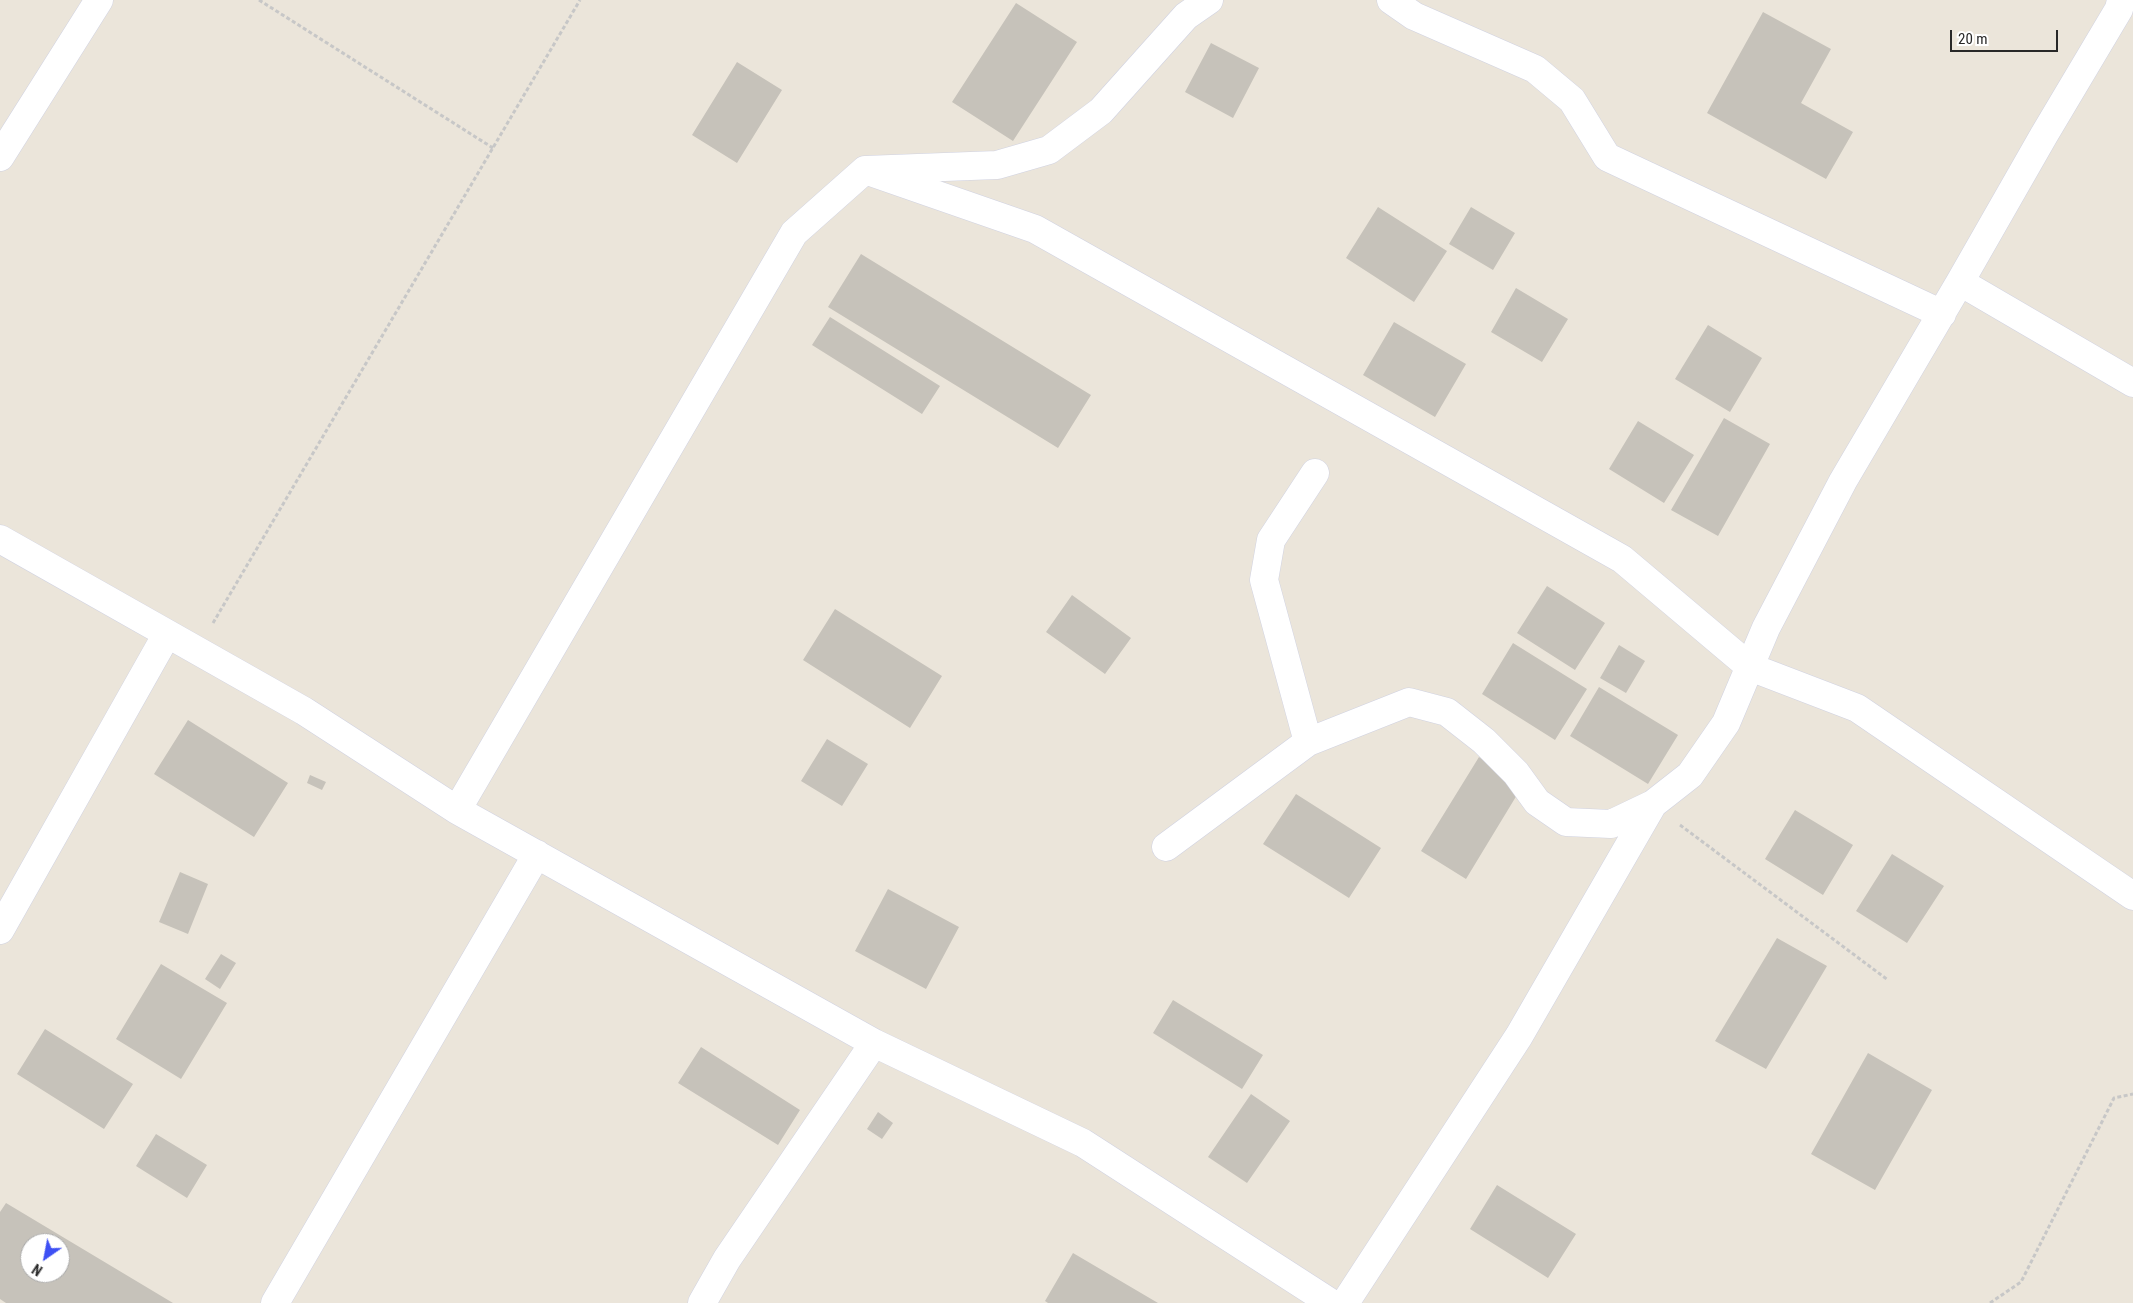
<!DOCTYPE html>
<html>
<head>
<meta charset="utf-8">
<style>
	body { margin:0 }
	#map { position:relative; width:2133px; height:1303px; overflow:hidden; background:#ebe5da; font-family:"Roboto Condensed",sans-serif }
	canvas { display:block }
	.north { position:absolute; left:20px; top:1233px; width:50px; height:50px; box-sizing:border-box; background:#fff; border:1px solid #a9a9a9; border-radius:50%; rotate:213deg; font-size:14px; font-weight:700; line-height:20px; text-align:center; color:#282828 }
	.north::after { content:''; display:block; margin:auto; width:18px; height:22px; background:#3e50f4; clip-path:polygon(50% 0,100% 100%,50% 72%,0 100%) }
	.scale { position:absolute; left:1950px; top:30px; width:108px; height:22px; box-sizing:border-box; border:2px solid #282828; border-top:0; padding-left:6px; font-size:15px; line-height:18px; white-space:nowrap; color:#282828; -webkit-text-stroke:4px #fff; paint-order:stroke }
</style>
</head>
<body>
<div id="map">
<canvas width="2133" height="1303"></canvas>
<div class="north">N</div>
<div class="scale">20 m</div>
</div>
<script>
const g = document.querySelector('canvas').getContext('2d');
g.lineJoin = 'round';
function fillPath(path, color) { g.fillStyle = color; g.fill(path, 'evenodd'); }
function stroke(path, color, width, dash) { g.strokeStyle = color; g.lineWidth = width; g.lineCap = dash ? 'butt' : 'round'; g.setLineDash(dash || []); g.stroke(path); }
fillPath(new Path2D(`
	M 1016,3 L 1077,42 L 1013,141 L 952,102 Z
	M 1763,12 L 1831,49 L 1801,103 L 1853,132 L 1826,179 L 1707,113 Z
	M 1211,43 L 1259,68 L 1233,118 L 1185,92 Z
	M 737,62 L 782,90 L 737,163 L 692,135 Z
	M 1378,207 L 1447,251 L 1414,302 L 1346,258 Z
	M 1471,207 L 1515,233 L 1493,270 L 1449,244 Z
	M 861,254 L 1091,395 L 1058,448 L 828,307 Z
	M 1516,288 L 1568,319 L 1542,362 L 1491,332 Z
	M 830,317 L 940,386 L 922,414 L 812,345 Z
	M 1394,322 L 1466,364 L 1435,417 L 1363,375 Z
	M 1708,325 L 1762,358 L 1730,412 L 1675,379 Z
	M 1724,418 L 1770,444 L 1718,536 L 1671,510 Z
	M 1638,421 L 1694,455 L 1664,503 L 1609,469 Z
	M 1547,586 L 1605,623 L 1575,670 L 1517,633 Z
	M 1072,595 L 1131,638 L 1105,674 L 1046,632 Z
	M 835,609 L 942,676 L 910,728 L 803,660 Z
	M 1513,643 L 1587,689 L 1555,740 L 1482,694 Z
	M 1619,645 L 1645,661 L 1626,693 L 1600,678 Z
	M 1599,687 L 1678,735 L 1648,784 L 1570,736 Z
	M 188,720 L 288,783 L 254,837 L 154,774 Z
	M 827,739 L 868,764 L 842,806 L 801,781 Z
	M 1479,757 L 1523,785 L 1466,879 L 1421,851 Z
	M 310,775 L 326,782 L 322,790 L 307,783 Z
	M 1296,794 L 1381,848 L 1349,898 L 1263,844 Z
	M 1795,810 L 1853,845 L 1823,895 L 1765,859 Z
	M 1892,854 L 1944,886 L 1907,943 L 1856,911 Z
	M 180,872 L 208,884 L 188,934 L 159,922 Z
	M 888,889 L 959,927 L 926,989 L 855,951 Z
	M 1777,938 L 1827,966 L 1766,1069 L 1715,1041 Z
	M 221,954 L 236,963 L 220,989 L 205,979 Z
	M 161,964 L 227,1003 L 181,1079 L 116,1039 Z
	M 1173,1000 L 1263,1055 L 1242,1089 L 1153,1033 Z
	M 45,1029 L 133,1084 L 104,1129 L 17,1074 Z
	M 701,1047 L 800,1110 L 778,1145 L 678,1083 Z
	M 1868,1053 L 1932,1090 L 1875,1190 L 1811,1154 Z
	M 1251,1094 L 1290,1121 L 1247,1183 L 1208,1157 Z
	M 878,1112 L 893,1123 L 882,1139 L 867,1129 Z
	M 156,1134 L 207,1165 L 187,1198 L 136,1166 Z
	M 1497,1185 L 1576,1234 L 1548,1278 L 1470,1229 Z
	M 6,1203 L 173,1303 L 6,1303 L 0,1299 L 0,1212 ZM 30,1243 L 60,1243 L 60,1273 L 30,1273 Z
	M 1073,1253 L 1158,1303 L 1048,1303 L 1045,1301 Z`), '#c6c2ba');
const minor = new Path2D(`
	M 1391,0 L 1414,16 L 1535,69 L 1572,100 L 1607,157 L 1942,314
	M 0,157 L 99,0
	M 865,170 L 1035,229 L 1622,559 L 1750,667 L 1857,708 L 2133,896
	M 1960,282 L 2133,383
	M 0,539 L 304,711 L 457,810 L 874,1043 L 1083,1143 L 1331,1303
	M 1308,742 L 1264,580 L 1271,540 L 1315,473
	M 457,810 L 794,233 L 865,170 L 997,165 L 1049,150 L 1101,111 L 1186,16 L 1209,0
	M 1166,847 L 1308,742 L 1409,702 L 1447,712 L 1484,741 L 1516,773 L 1537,802 L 1566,822 L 1611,824 L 1653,804 L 1690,775 L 1726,723 L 1766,628 L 1843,481 L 1960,282 L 2044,135 L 2119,9 L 2121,0
	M 0,930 L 167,634
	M 275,1303 L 537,854
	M 702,1303 L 727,1259 L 874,1043
	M 1345,1303 L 1519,1036 L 1653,804`);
stroke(minor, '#d0d2e1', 29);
stroke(new Path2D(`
	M 259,0 L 493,148
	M 213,623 L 580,0
	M 1680,825 L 1888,980
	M 1990,1303 L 2021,1282 L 2114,1098 L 2133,1094`), '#c7c7c7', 3, [4, 2.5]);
stroke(minor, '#fff', 28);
</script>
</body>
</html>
